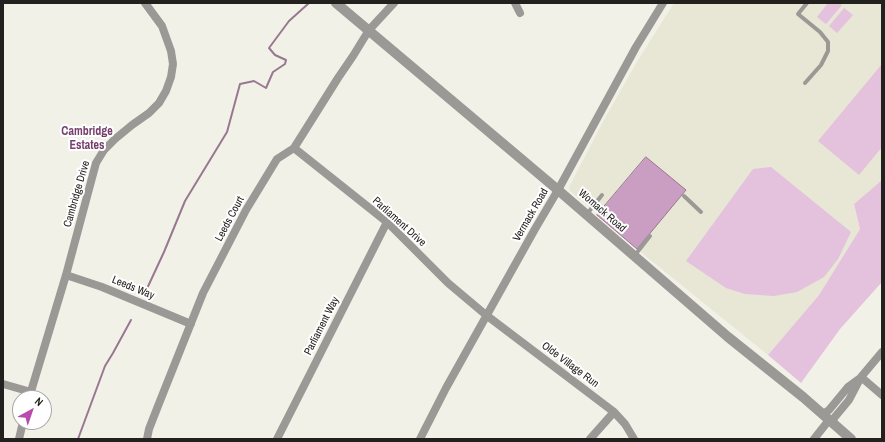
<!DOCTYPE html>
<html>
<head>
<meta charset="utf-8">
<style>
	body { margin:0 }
	#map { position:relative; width:885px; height:442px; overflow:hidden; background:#f2f1e8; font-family:"Archivo Narrow",sans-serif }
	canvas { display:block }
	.frame { position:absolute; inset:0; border:4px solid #22211e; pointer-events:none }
	.north { position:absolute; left:12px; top:390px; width:40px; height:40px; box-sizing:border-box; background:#fff; border:1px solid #a7a6a5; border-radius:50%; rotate:40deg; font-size:11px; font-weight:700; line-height:16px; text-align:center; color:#22211e }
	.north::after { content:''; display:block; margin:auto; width:14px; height:18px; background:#b74aaa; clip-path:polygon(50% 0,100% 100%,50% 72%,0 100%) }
</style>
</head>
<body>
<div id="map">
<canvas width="885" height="442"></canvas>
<div class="frame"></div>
<div class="north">N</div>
</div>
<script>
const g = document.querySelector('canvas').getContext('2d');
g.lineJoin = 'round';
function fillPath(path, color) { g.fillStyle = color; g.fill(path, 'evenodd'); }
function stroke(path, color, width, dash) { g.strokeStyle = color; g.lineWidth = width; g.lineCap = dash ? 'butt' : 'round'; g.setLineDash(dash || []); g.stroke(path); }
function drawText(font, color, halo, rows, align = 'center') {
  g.font = font + ' "Archivo Narrow",sans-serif'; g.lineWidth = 4; g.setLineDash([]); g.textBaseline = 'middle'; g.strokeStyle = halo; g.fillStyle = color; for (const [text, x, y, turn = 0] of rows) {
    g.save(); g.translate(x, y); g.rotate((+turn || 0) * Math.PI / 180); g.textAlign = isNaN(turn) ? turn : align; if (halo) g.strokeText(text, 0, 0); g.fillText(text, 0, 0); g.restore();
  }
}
fillPath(new Path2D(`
	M 674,3 L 882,3 L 882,180 L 854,204 L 860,229 L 819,295 L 768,355 L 648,258 L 570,191 L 569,187 L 605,118 L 638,60 Z`), '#e8e6d5');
fillPath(new Path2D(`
	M 828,3 L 839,3 L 842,5 L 826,24 L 817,17 Z
	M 844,8 L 853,15 L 837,33 L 829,26 Z
	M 882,64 L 882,147 L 859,175 L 818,141 Z
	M 771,167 L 851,232 L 838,259 L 824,277 L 797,292 L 774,296 L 745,294 L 726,288 L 686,261 L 753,169 Z
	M 882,180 L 882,282 L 840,329 L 801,383 L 768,355 L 819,295 L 860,229 L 854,204 Z`), '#e4c1dd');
const water = new Path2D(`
	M 646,157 L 686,190 L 637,249 L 597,215 Z`);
fillPath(water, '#ca9dc2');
stroke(water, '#987891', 1);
stroke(new Path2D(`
	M 144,295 L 164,252 L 185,201 L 227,132 L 240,84 L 254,81 L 266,88 L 273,72 L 285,64 L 286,60 L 275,55 L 269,48 L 289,21 L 309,3
	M 78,439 L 105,366 L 113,353 L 131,320`), '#987891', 2);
stroke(new Path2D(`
	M 805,83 L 821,65 L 828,51 L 828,42 L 820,32 L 798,14 L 807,3
	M 684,196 L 701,212
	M 587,214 L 602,195
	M 635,255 L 650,236`), '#9a9995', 4);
stroke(new Path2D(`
	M 515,3 L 520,13
	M 294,148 L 387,222 L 448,283 L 486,315 L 614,412 L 625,424 L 634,439
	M 66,275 L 102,287 L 191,324
	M 861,377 L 882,395
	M 3,384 L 31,392
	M 29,398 L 66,275 L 96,163 L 104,150 L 115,139 L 132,125 L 149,113 L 159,103 L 166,91 L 171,77 L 173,64 L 171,51 L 162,26 L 145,3
	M 823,414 L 829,410 L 848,387 L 859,379
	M 833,423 L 834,418 L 849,400 L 861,377 L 882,352
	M 19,439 L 23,422
	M 147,439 L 149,429 L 158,406 L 203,293 L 246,210 L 277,159 L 294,148 L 338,78 L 353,56 L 369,30 L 394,3
	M 277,439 L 387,222
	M 420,439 L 446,388 L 535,229 L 558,190 L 636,47 L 663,3
	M 590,439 L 614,412
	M 814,439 L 829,420`), '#9a9995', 8);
stroke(new Path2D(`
	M 336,3 L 558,190 L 728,337 L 803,397 L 851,439`), '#9a9995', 10);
drawText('11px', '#22211e', '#fff', [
	["Cambridge Drive",77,194,-74],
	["Womack Road",602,211,41],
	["Vermack Road",531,215,-60],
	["Leeds Court",230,219,-62],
	["Parliament Drive",399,222,42],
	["Leeds Way",133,288,22],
	["Parliament Way",322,326,-63],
	["Olde Village Run",570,365,37]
]);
drawText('bold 12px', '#753e6d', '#fff', [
	["Cambridge",87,132],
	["Estates",87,146]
]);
</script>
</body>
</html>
